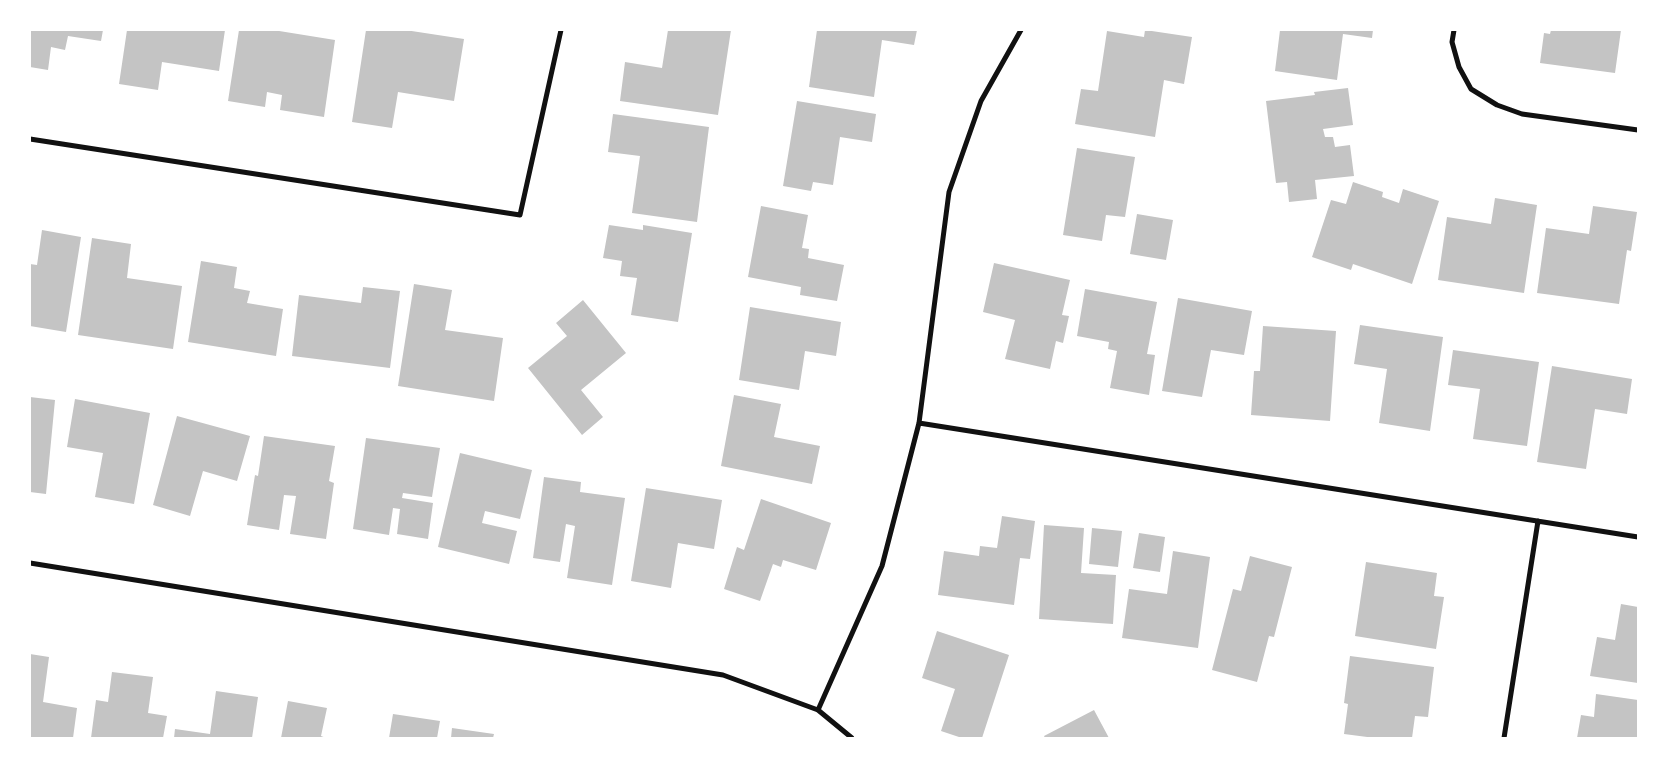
<!DOCTYPE html>
<html>
<head>
<meta charset="utf-8">
<style>
	body { margin:0 }
	#map { position:relative; width:1668px; height:768px; overflow:hidden; background:#fff; font-family:"DM Sans",sans-serif }
	canvas { display:block }
	.frame { position:absolute; inset:0; border:31px solid #fff; pointer-events:none }
</style>
</head>
<body>
<div id="map">
<canvas width="1668" height="768"></canvas>
<div class="frame"></div>
</div>
<script>
const g = document.querySelector('canvas').getContext('2d');
g.lineJoin = 'round';
function fillPath(path, color) { g.fillStyle = color; g.fill(path, 'evenodd'); }
function stroke(path, color, width, dash) { g.strokeStyle = color; g.lineWidth = width; g.lineCap = dash ? 'butt' : 'round'; g.setLineDash(dash || []); g.stroke(path); }
fillPath(new Path2D(`
	M 30,30 L 103,30 L 101,41 L 68,36 L 65,50 L 51,47 L 48,70 L 30,67 Z
	M 127,30 L 225,30 L 219,71 L 162,62 L 158,90 L 119,84 Z
	M 239,30 L 273,30 L 335,40 L 324,117 L 280,110 L 282,95 L 267,92 L 265,107 L 228,101 Z
	M 366,30 L 405,30 L 464,39 L 454,101 L 398,92 L 392,128 L 352,122 Z
	M 668,30 L 731,30 L 718,115 L 620,101 L 625,62 L 662,68 Z
	M 817,30 L 917,30 L 914,45 L 882,40 L 874,97 L 809,87 Z
	M 1145,30 L 1192,37 L 1184,84 L 1164,80 L 1155,137 L 1075,124 L 1081,89 L 1098,91 L 1107,31 L 1144,37 Z
	M 1280,30 L 1373,30 L 1372,38 L 1343,34 L 1337,80 L 1275,71 Z
	M 1551,30 L 1621,30 L 1615,73 L 1540,63 L 1544,33 L 1550,34 Z
	M 1348,88 L 1353,125 L 1323,129 L 1325,137 L 1333,137 L 1335,147 L 1350,145 L 1354,176 L 1315,180 L 1317,199 L 1289,202 L 1287,182 L 1276,183 L 1266,101 L 1315,95 L 1314,92 Z
	M 797,101 L 876,114 L 872,142 L 840,137 L 833,185 L 813,182 L 811,191 L 783,186 Z
	M 613,114 L 709,127 L 697,222 L 632,213 L 640,156 L 608,152 Z
	M 1077,148 L 1135,157 L 1125,217 L 1106,215 L 1102,241 L 1063,235 Z
	M 1353,182 L 1383,192 L 1382,197 L 1399,203 L 1403,189 L 1439,201 L 1412,284 L 1353,264 L 1351,270 L 1312,257 L 1331,200 L 1346,204 Z
	M 1495,198 L 1537,205 L 1524,293 L 1438,280 L 1447,217 L 1491,224 Z
	M 761,206 L 808,215 L 802,248 L 809,249 L 808,258 L 844,265 L 837,301 L 800,295 L 801,287 L 748,277 Z
	M 1593,206 L 1637,212 L 1631,251 L 1627,250 L 1619,304 L 1537,293 L 1546,228 L 1589,234 Z
	M 1137,214 L 1173,220 L 1166,260 L 1130,254 Z
	M 609,225 L 643,230 L 643,225 L 692,233 L 678,322 L 631,315 L 637,278 L 620,276 L 622,261 L 603,258 Z
	M 42,230 L 81,237 L 66,332 L 30,326 L 30,264 L 37,265 Z
	M 92,238 L 131,244 L 127,278 L 182,286 L 173,349 L 78,335 Z
	M 201,261 L 237,267 L 234,288 L 250,291 L 247,303 L 283,309 L 276,356 L 188,342 Z
	M 994,263 L 1070,280 L 1062,315 L 1069,316 L 1063,343 L 1056,341 L 1050,369 L 1005,359 L 1015,320 L 983,312 Z
	M 414,284 L 452,290 L 445,330 L 503,338 L 494,401 L 398,386 Z
	M 363,287 L 400,291 L 390,368 L 292,356 L 299,295 L 361,303 Z
	M 1085,289 L 1157,302 L 1147,354 L 1155,355 L 1149,395 L 1110,388 L 1117,351 L 1108,349 L 1109,342 L 1077,336 Z
	M 1178,298 L 1252,311 L 1244,355 L 1211,350 L 1202,397 L 1162,391 Z
	M 583,300 L 626,353 L 581,390 L 603,417 L 582,435 L 528,368 L 567,336 L 556,323 Z
	M 750,307 L 841,322 L 836,356 L 805,351 L 799,390 L 739,380 Z
	M 1360,325 L 1443,337 L 1430,431 L 1379,423 L 1387,369 L 1354,364 Z
	M 1263,326 L 1336,331 L 1330,421 L 1251,415 L 1254,371 L 1260,371 Z
	M 1453,350 L 1539,362 L 1527,446 L 1473,439 L 1480,389 L 1448,385 Z
	M 1552,366 L 1632,379 L 1627,414 L 1595,409 L 1586,469 L 1537,462 Z
	M 734,395 L 781,404 L 774,437 L 820,446 L 812,484 L 721,466 Z
	M 30,397 L 55,400 L 46,494 L 30,492 Z
	M 75,399 L 150,413 L 134,504 L 95,497 L 103,453 L 67,447 Z
	M 177,416 L 250,436 L 237,481 L 203,471 L 190,516 L 153,505 Z
	M 264,436 L 335,446 L 329,481 L 334,483 L 326,539 L 290,534 L 296,496 L 284,495 L 279,530 L 247,525 L 255,475 L 258,476 Z
	M 366,438 L 440,448 L 432,497 L 403,493 L 402,498 L 433,503 L 428,539 L 397,534 L 400,509 L 393,508 L 389,535 L 353,529 Z
	M 460,453 L 532,470 L 520,519 L 485,511 L 482,523 L 517,531 L 509,564 L 438,547 Z
	M 544,477 L 581,482 L 580,492 L 625,498 L 612,585 L 567,578 L 575,526 L 566,524 L 560,562 L 533,558 Z
	M 646,488 L 722,500 L 714,549 L 678,543 L 671,588 L 631,581 Z
	M 761,499 L 831,523 L 816,570 L 783,560 L 781,567 L 773,564 L 760,601 L 724,589 L 737,547 L 744,550 Z
	M 1002,516 L 1035,521 L 1030,559 L 1020,558 L 1014,605 L 938,595 L 944,551 L 979,556 L 980,546 L 997,548 Z
	M 1044,525 L 1084,528 L 1081,573 L 1116,575 L 1113,624 L 1039,619 Z
	M 1092,528 L 1122,531 L 1118,567 L 1089,564 Z
	M 1139,533 L 1165,537 L 1160,572 L 1133,568 Z
	M 1173,551 L 1210,557 L 1198,648 L 1122,638 L 1129,589 L 1167,594 Z
	M 1250,556 L 1292,567 L 1274,637 L 1269,636 L 1257,682 L 1212,670 L 1233,589 L 1241,591 Z
	M 1366,562 L 1437,573 L 1434,596 L 1444,597 L 1436,649 L 1355,636 Z
	M 1621,604 L 1638,607 L 1638,683 L 1590,676 L 1597,637 L 1615,640 Z
	M 937,631 L 1009,655 L 982,738 L 962,738 L 941,731 L 955,689 L 922,678 Z
	M 30,654 L 49,657 L 43,702 L 77,708 L 73,738 L 30,738 Z
	M 1350,656 L 1434,667 L 1428,717 L 1415,716 L 1412,738 L 1375,738 L 1344,734 L 1348,704 L 1344,703 Z
	M 112,672 L 153,677 L 148,713 L 167,716 L 163,738 L 91,738 L 96,700 L 108,702 Z
	M 216,691 L 258,697 L 252,738 L 174,738 L 175,729 L 210,734 Z
	M 1596,694 L 1638,700 L 1638,738 L 1577,738 L 1581,715 L 1594,717 Z
	M 288,701 L 327,708 L 321,736 L 326,738 L 281,738 Z
	M 1094,710 L 1109,738 L 1045,738 L 1044,736 Z
	M 393,714 L 440,721 L 437,738 L 389,738 Z
	M 452,728 L 494,734 L 493,738 L 451,738 Z`), '#c4c4c4');
stroke(new Path2D(`
	M 1454,30 L 1452,42 L 1459,67 L 1471,89 L 1497,105 L 1522,114 L 1638,130
	M 30,139 L 520,215 L 561,30
	M 919,423 L 1638,537
	M 30,563 L 723,675 L 818,710 L 852,738
	M 818,710 L 882,566 L 919,423 L 949,192 L 981,101 L 1021,30
	M 1504,738 L 1538,521`), '#111', 5);
</script>
</body>
</html>
